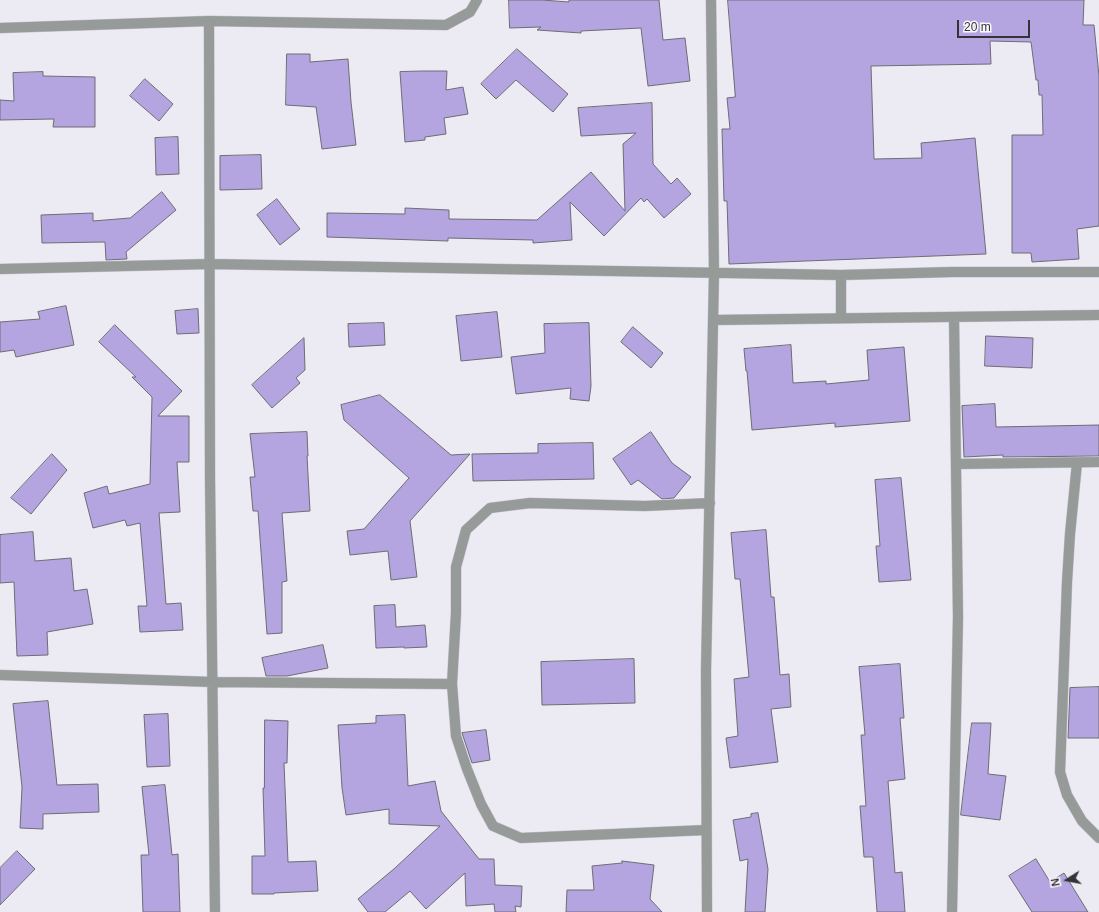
<!DOCTYPE html>
<html>
<head>
<meta charset="utf-8">
<style>
	body { margin:0 }
	#map { position:relative; width:1099px; height:912px; overflow:hidden; background:#ecebf4; font-family:Arial,sans-serif }
	canvas { display:block }
	.north { position:absolute; left:1047px; top:860px; width:40px; height:40px; -webkit-text-stroke:3px #faf8fe; paint-order:stroke; rotate:259deg; font-size:11px; font-weight:700; line-height:16px; text-align:center; color:#343337 }
	.north::after { content:''; display:block; margin:auto; width:14px; height:18px; background:#343337; clip-path:polygon(50% 0,100% 100%,50% 72%,0 100%) }
	.scale { position:absolute; left:957px; top:20px; width:73px; height:18px; box-sizing:border-box; border:2px solid #343337; border-top:0; padding-left:5px; font-size:12px; line-height:14px; white-space:nowrap; color:#343337; -webkit-text-stroke:3px #faf8fe; paint-order:stroke }
</style>
</head>
<body>
<div id="map">
<canvas width="1099" height="912"></canvas>
<div class="north">N</div>
<div class="scale">20 m</div>
</div>
<script>
const g = document.querySelector('canvas').getContext('2d');
g.lineJoin = 'round';
function fillPath(path, color) { g.fillStyle = color; g.fill(path, 'evenodd'); }
function stroke(path, color, width, dash) { g.strokeStyle = color; g.lineWidth = width; g.lineCap = dash ? 'butt' : 'round'; g.setLineDash(dash || []); g.stroke(path); }
const building = new Path2D(`
	M 509,0 L 542,0 L 569,2 L 569,0 L 659,0 L 663,40 L 685,38 L 690,81 L 648,86 L 641,28 L 581,31 L 581,33 L 537,30 L 541,27 L 510,28 Z
	M 728,0 L 1084,0 L 1083,25 L 1094,25 L 1099,76 L 1099,226 L 1077,229 L 1079,259 L 1032,262 L 1031,253 L 1012,253 L 1012,135 L 1043,135 L 1042,95 L 1039,95 L 1038,80 L 1036,80 L 1031,42 L 990,41 L 991,64 L 871,66 L 874,159 L 922,158 L 921,143 L 975,138 L 986,254 L 729,264 L 727,201 L 724,201 L 722,129 L 730,129 L 727,98 L 735,97 Z
	M 517,49 L 568,94 L 553,112 L 516,80 L 496,99 L 481,84 Z
	M 287,54 L 310,54 L 310,62 L 348,59 L 351,102 L 356,145 L 322,149 L 316,107 L 286,105 Z
	M 422,71 L 447,71 L 446,90 L 463,87 L 468,114 L 444,118 L 446,134 L 425,137 L 425,140 L 405,142 L 400,72 Z
	M 43,72 L 43,76 L 95,77 L 95,127 L 53,127 L 54,119 L 0,120 L 0,100 L 14,101 L 13,73 Z
	M 145,79 L 173,104 L 159,121 L 130,96 Z
	M 652,103 L 653,164 L 671,184 L 677,178 L 691,194 L 664,218 L 647,199 L 644,202 L 641,198 L 604,236 L 570,202 L 572,240 L 533,243 L 533,240 L 448,238 L 448,241 L 327,237 L 327,213 L 405,214 L 405,208 L 449,210 L 449,219 L 537,220 L 591,172 L 625,211 L 623,144 L 636,133 L 581,136 L 578,108 Z
	M 178,137 L 179,174 L 156,175 L 155,138 Z
	M 261,155 L 262,189 L 220,190 L 220,156 Z
	M 162,192 L 176,210 L 126,252 L 127,259 L 106,260 L 105,242 L 42,243 L 41,215 L 93,213 L 93,221 L 130,218 Z
	M 277,199 L 300,229 L 280,245 L 257,215 Z
	M 66,306 L 74,345 L 16,357 L 14,350 L 0,352 L 0,322 L 40,319 L 38,312 Z
	M 198,309 L 199,333 L 177,334 L 175,311 Z
	M 497,312 L 502,357 L 461,361 L 456,316 Z
	M 384,323 L 385,345 L 349,347 L 348,324 Z
	M 589,323 L 591,386 L 589,401 L 570,399 L 571,388 L 516,394 L 511,357 L 545,353 L 544,324 Z
	M 115,325 L 182,391 L 158,416 L 189,416 L 189,462 L 177,462 L 180,512 L 159,513 L 166,604 L 181,603 L 183,630 L 140,632 L 138,606 L 147,606 L 140,523 L 127,526 L 125,520 L 93,528 L 84,493 L 107,486 L 109,494 L 150,484 L 152,397 L 132,377 L 136,377 L 99,342 Z
	M 633,327 L 663,353 L 651,368 L 621,342 Z
	M 986,336 L 1033,338 L 1032,368 L 985,366 Z
	M 304,338 L 305,370 L 296,378 L 300,383 L 272,408 L 252,385 Z
	M 791,345 L 793,383 L 826,381 L 826,384 L 869,380 L 867,350 L 904,347 L 910,421 L 835,427 L 835,423 L 752,430 L 747,371 L 746,371 L 744,349 Z
	M 380,395 L 451,455 L 470,454 L 410,521 L 417,577 L 391,580 L 388,551 L 350,555 L 347,531 L 364,529 L 409,478 L 344,420 L 341,405 Z
	M 995,404 L 996,427 L 1099,425 L 1099,456 L 1003,457 L 1003,455 L 964,457 L 962,406 Z
	M 307,432 L 308,456 L 307,456 L 310,511 L 282,513 L 287,581 L 282,582 L 282,633 L 267,634 L 258,511 L 253,511 L 250,477 L 255,477 L 250,434 Z
	M 651,432 L 672,463 L 691,477 L 674,498 L 662,499 L 638,480 L 631,485 L 613,459 Z
	M 593,443 L 594,479 L 473,481 L 472,454 L 538,453 L 538,444 Z
	M 52,454 L 67,470 L 31,514 L 11,498 Z
	M 901,478 L 911,580 L 879,582 L 876,546 L 880,546 L 875,480 Z
	M 766,530 L 771,597 L 774,597 L 780,675 L 789,674 L 791,707 L 771,709 L 778,762 L 730,768 L 726,738 L 738,736 L 734,679 L 749,677 L 740,579 L 735,579 L 731,533 Z
	M 33,532 L 35,561 L 71,558 L 74,591 L 87,589 L 93,624 L 47,632 L 48,655 L 17,656 L 14,582 L 0,583 L 0,535 Z
	M 395,605 L 396,627 L 425,625 L 427,647 L 404,648 L 404,647 L 376,648 L 374,606 Z
	M 323,645 L 328,668 L 287,676 L 266,676 L 262,658 Z
	M 634,659 L 635,703 L 542,705 L 541,662 Z
	M 900,664 L 904,718 L 900,718 L 905,779 L 888,781 L 895,873 L 902,872 L 905,912 L 877,912 L 873,857 L 864,857 L 860,806 L 866,806 L 861,735 L 865,735 L 859,667 Z
	M 1099,687 L 1099,738 L 1068,738 L 1070,688 Z
	M 48,701 L 57,785 L 98,784 L 99,812 L 43,814 L 43,829 L 20,828 L 22,787 L 13,704 Z
	M 168,714 L 170,766 L 147,767 L 144,715 Z
	M 405,715 L 408,786 L 435,781 L 441,811 L 479,859 L 494,859 L 495,885 L 522,886 L 521,907 L 515,906 L 516,912 L 495,912 L 494,904 L 466,906 L 465,873 L 426,909 L 410,891 L 385,912 L 368,912 L 358,899 L 395,868 L 440,826 L 389,824 L 389,809 L 346,815 L 342,788 L 338,725 L 376,723 L 376,716 Z
	M 265,720 L 288,721 L 287,763 L 284,763 L 288,862 L 316,861 L 318,891 L 274,893 L 274,894 L 252,894 L 252,856 L 265,856 L 263,788 L 264,788 Z
	M 972,723 L 991,723 L 988,774 L 1006,776 L 1000,820 L 961,815 Z
	M 486,730 L 490,760 L 472,763 L 462,733 Z
	M 165,785 L 172,855 L 178,854 L 180,912 L 143,912 L 141,855 L 149,855 L 142,787 Z
	M 758,813 L 768,869 L 765,912 L 745,912 L 748,859 L 740,861 L 733,820 L 751,817 L 751,814 Z
	M 17,851 L 35,869 L 0,905 L 0,868 Z
	M 1036,859 L 1050,882 L 1064,873 L 1088,912 L 1032,912 L 1009,876 Z
	M 622,861 L 654,865 L 650,899 L 662,912 L 566,912 L 567,890 L 594,890 L 592,866 L 622,863 Z`);
fillPath(building, '#b4a4e0');
stroke(building, '#6e6c74', 1);
const minor = new Path2D(`
	M 209,21 L 210,478 L 215,912
	M 0,28 L 209,21 L 446,25 L 470,12 L 477,0
	M 0,269 L 210,264 L 841,275 L 952,272 L 1099,272
	M 841,275 L 841,318
	M 713,320 L 1099,315
	M 1077,463 L 1070,534 L 1067,582 L 1060,772 L 1067,795 L 1082,821 L 1099,838
	M 956,464 L 1099,462
	M 0,675 L 213,682 L 452,684
	M 706,830 L 521,838 L 493,826 L 481,804 L 467,769 L 456,736 L 452,684 L 456,613 L 456,567 L 466,530 L 490,508 L 530,503 L 645,506 L 710,503
	M 707,912 L 706,670 L 714,273 L 711,0
	M 952,912 L 958,617 L 954,317`);
stroke(minor, '#c7c6ce', 11);
stroke(minor, '#969b9a', 10);
</script>
</body>
</html>
